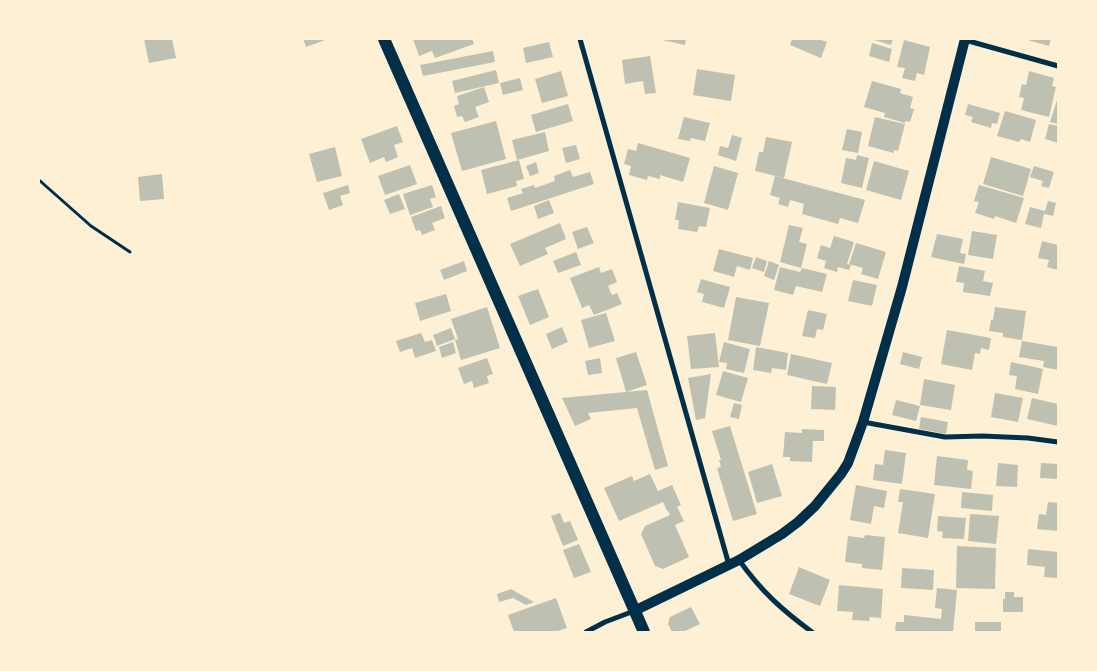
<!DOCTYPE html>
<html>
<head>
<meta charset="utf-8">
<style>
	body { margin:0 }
	#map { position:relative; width:1097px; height:671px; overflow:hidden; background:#fdf0d5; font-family:Raleway,sans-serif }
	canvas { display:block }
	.frame { position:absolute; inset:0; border:40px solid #fdf0d5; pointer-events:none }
</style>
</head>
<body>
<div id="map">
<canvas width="1097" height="671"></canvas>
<div class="frame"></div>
</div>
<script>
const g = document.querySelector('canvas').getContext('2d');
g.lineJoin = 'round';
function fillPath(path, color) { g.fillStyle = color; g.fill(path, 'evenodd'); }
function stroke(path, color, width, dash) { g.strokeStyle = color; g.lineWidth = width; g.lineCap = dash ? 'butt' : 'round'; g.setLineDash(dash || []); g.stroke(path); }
fillPath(new Path2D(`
	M 144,39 L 172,39 L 176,58 L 149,63 Z
	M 303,39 L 328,39 L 306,47 Z
	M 413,39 L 472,39 L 474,44 L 435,58 L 432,51 L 419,56 Z
	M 658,39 L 686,39 L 685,45 Z
	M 792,39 L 818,39 L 827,42 L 821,58 L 790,45 Z
	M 871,39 L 893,39 L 891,45 Z
	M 1024,39 L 1051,39 L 1049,46 Z
	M 904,40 L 930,47 L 924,75 L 917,73 L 915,81 L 902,78 L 905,68 L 897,67 Z
	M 549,42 L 553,57 L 526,63 L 523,48 Z
	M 872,43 L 892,49 L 889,62 L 869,56 Z
	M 493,51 L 495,62 L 423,76 L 420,65 Z
	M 650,56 L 656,93 L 645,94 L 643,81 L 625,84 L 622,60 Z
	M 697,69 L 735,75 L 731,101 L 693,95 Z
	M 496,70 L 499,83 L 455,93 L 452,81 Z
	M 561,71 L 568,96 L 542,103 L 535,79 Z
	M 1029,71 L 1054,78 L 1052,86 L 1056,87 L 1049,117 L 1021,110 L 1024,98 L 1019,97 L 1022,84 L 1026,85 Z
	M 520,78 L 523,90 L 503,95 L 500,83 Z
	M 872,81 L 901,89 L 900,93 L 913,97 L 910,108 L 914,109 L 910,122 L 906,121 L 905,123 L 884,117 L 885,113 L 864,107 Z
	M 484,87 L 489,102 L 475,107 L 479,117 L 465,122 L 462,116 L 457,117 L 454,106 L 459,104 L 457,96 Z
	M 1058,97 L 1058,124 L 1050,122 Z
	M 568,104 L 573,121 L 536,132 L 531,115 Z
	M 968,104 L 1000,113 L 997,124 L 992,123 L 991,128 L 971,122 L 973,117 L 965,115 Z
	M 1005,111 L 1036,120 L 1030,142 L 1021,139 L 1019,142 L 997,136 Z
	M 684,117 L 710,123 L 705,141 L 691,138 L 690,141 L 678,139 Z
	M 875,117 L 905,124 L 898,151 L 894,150 L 894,153 L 868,146 Z
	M 496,121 L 506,159 L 462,171 L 451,133 Z
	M 1049,124 L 1058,126 L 1058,143 L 1045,139 Z
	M 397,126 L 403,142 L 394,145 L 398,157 L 386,162 L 384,157 L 370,163 L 361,139 Z
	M 847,129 L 862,132 L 858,153 L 842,150 Z
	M 545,132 L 549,151 L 517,160 L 512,140 Z
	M 732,135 L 742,138 L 736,161 L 718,155 L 720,146 L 728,148 Z
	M 766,137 L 792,142 L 784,178 L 755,171 L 759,152 L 763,152 Z
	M 638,143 L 690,158 L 683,182 L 660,175 L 660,179 L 648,176 L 647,180 L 629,175 L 631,166 L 624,164 L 628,149 L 636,151 Z
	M 576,145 L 580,159 L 566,163 L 562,148 Z
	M 335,147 L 342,176 L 317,182 L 309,154 Z
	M 857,155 L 869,158 L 862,188 L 841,183 L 846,158 L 856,160 Z
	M 991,157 L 1031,169 L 1023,196 L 983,184 Z
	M 519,160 L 524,179 L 516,181 L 517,186 L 487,194 L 481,170 Z
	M 874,161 L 909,171 L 901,200 L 866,190 Z
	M 536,162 L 539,173 L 530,176 L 526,166 Z
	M 410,165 L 417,184 L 385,195 L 378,176 Z
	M 714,166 L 738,173 L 728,210 L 704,203 Z
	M 1034,166 L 1054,172 L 1049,188 L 1041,186 L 1043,181 L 1030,177 Z
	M 570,170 L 573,177 L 590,172 L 594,184 L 511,211 L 507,198 L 523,193 L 521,189 L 534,185 L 535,188 L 555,181 L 554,176 Z
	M 162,174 L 164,199 L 140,201 L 138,177 Z
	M 775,176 L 865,200 L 858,223 L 840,218 L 838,224 L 802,214 L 804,204 L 790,200 L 788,207 L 778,204 L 780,198 L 770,195 Z
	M 348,185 L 350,193 L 340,196 L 343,205 L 329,210 L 323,193 Z
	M 432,185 L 436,197 L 430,199 L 433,207 L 410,215 L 403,194 Z
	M 979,185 L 1024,198 L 1016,223 L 995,216 L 994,219 L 975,213 L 979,202 L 974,201 Z
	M 399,194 L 405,209 L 390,214 L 384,200 Z
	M 549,200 L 554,213 L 538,219 L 534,206 Z
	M 1048,201 L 1056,203 L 1053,216 L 1044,214 L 1041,228 L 1025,224 L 1030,207 L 1045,211 Z
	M 678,202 L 710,208 L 706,227 L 699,226 L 697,232 L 678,229 L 679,220 L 675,220 Z
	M 441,206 L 445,218 L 432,223 L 435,230 L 422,235 L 420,230 L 416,231 L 411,217 Z
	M 560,223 L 566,239 L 545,248 L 548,254 L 520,266 L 510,244 Z
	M 789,225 L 803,228 L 799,242 L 807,244 L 801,268 L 780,262 Z
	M 587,227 L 594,243 L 578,249 L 572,232 Z
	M 972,231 L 997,235 L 993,259 L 968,255 Z
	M 937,234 L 963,239 L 960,253 L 966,254 L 964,264 L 931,257 Z
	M 834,236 L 854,242 L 847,264 L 851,265 L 849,270 L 838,267 L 837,272 L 824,268 L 826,261 L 817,258 L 821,245 L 830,248 Z
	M 1042,241 L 1058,245 L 1058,270 L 1047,267 L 1049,260 L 1038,258 Z
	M 856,243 L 886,252 L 878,279 L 861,274 L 863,268 L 849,264 Z
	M 719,249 L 753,258 L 750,270 L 737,266 L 734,277 L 713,271 Z
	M 576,252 L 581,265 L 558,273 L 553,261 Z
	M 756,257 L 767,261 L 764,272 L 752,268 Z
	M 464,261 L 467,271 L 444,280 L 440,270 Z
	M 769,261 L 779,265 L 774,280 L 764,276 Z
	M 959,266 L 985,271 L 983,281 L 993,283 L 990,296 L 963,292 L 964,283 L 956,282 Z
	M 599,267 L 601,273 L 612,269 L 617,282 L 608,286 L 612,295 L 617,293 L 622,304 L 594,315 L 589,305 L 582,308 L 570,278 Z
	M 780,267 L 800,272 L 802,268 L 827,274 L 822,292 L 796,286 L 793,295 L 774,290 Z
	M 701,279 L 730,287 L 724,308 L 702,302 L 704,294 L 697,292 Z
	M 853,280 L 877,285 L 872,306 L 848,301 Z
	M 538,289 L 549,317 L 530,325 L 518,296 Z
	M 446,294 L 451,311 L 420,321 L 415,303 Z
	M 736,297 L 769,303 L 760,346 L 728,340 Z
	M 487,307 L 500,348 L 461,360 L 455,340 L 458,339 L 451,319 Z
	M 995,307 L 1026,311 L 1022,340 L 1003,337 L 1003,333 L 989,331 L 991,320 L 993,320 Z
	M 808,310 L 827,314 L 823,330 L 817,329 L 815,338 L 802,336 Z
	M 606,313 L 615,341 L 589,348 L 581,320 Z
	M 562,327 L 568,342 L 552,349 L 546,334 Z
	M 451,328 L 455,339 L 437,346 L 433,335 Z
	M 947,330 L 991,338 L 989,350 L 981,348 L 980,354 L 975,353 L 972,370 L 941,364 Z
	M 421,333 L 425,342 L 432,340 L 436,351 L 415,358 L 412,348 L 400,352 L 396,341 Z
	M 715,333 L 719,367 L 691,369 L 687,336 Z
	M 1022,341 L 1058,347 L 1058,370 L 1043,367 L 1044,361 L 1019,357 Z
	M 453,342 L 456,353 L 442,358 L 439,347 Z
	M 724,342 L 750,349 L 744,373 L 726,369 L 727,363 L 719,362 Z
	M 756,347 L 788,353 L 786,370 L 772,368 L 771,373 L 753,370 Z
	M 636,352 L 647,385 L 626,392 L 616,358 Z
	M 903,352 L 922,357 L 919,369 L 900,364 Z
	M 791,354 L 832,363 L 827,384 L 787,375 Z
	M 487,358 L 493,374 L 487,376 L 489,383 L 474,388 L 472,381 L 464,384 L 458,368 Z
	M 600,358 L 602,373 L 588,375 L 585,361 Z
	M 1011,362 L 1043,369 L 1038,394 L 1015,389 L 1017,376 L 1009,375 Z
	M 723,371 L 748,378 L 741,402 L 716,395 Z
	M 711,374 L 705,418 L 696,420 L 688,378 Z
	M 924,379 L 955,385 L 951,410 L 920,405 Z
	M 812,386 L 836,387 L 835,410 L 811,409 Z
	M 647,390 L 668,466 L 655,470 L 637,408 L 588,413 L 591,419 L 575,426 L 562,398 Z
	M 995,393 L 1023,398 L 1018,422 L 991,417 Z
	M 1032,398 L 1058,404 L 1058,426 L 1027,419 Z
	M 896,400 L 920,406 L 916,421 L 892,415 Z
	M 734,403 L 742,405 L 739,419 L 730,417 Z
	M 921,417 L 948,422 L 946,434 L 919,429 Z
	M 730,426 L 757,514 L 733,521 L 717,468 L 721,467 L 719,460 L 721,460 L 712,431 Z
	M 802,429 L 824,430 L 824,441 L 813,441 L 812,462 L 790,461 L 790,457 L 783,457 L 785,432 L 802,433 Z
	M 885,450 L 906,453 L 902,484 L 873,480 L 875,464 L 883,465 Z
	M 937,456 L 968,460 L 967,470 L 973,471 L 971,489 L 934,485 Z
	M 998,463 L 1018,465 L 1017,487 L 996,486 Z
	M 1041,463 L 1058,464 L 1058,479 L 1040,478 Z
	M 772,464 L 782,496 L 757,503 L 748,472 Z
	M 650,474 L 658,491 L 672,485 L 681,505 L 677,507 L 684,521 L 675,525 L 689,557 L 663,569 L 655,566 L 641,534 L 645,526 L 670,515 L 668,511 L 667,511 L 663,502 L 619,521 L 604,488 L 632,476 L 634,481 Z
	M 856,485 L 887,491 L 884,508 L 874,506 L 871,524 L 850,520 Z
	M 900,489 L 935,494 L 928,538 L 898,533 L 903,502 L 898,502 Z
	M 962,492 L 993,495 L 992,511 L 961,508 Z
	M 1048,502 L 1058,503 L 1058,531 L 1037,529 L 1039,514 L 1046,515 Z
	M 560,513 L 564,523 L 570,521 L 578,540 L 563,546 L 551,516 Z
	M 970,514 L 999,516 L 996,544 L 968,541 Z
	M 938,516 L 966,518 L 964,539 L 942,538 L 943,532 L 937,531 Z
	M 865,535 L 885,537 L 882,570 L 862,568 L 862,564 L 845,562 L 848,536 L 864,538 Z
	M 579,544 L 591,572 L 574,578 L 563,550 Z
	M 957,546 L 996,548 L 995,589 L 956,588 Z
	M 1028,549 L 1058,552 L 1058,578 L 1044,577 L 1045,567 L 1027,565 Z
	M 799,567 L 830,580 L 820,606 L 789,594 Z
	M 902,568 L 934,570 L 933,590 L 901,588 Z
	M 839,585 L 883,589 L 881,618 L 870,617 L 869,621 L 852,620 L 853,612 L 837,611 Z
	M 937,588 L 957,590 L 953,632 L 895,632 L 896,622 L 904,622 L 904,615 L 941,619 L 942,609 L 935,608 Z
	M 511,589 L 534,602 L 526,605 L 513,598 L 499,602 L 497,594 Z
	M 1005,592 L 1014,592 L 1014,597 L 1023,597 L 1023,612 L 1003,612 L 1003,599 L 1005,599 Z
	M 556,598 L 567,628 L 555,632 L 514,632 L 508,615 Z
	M 691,607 L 700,624 L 683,632 L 672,632 L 668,624 L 670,617 Z
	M 975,622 L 1001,622 L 1001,632 L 975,632 Z`), '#bec0b2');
stroke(new Path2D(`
	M 39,180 L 91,226 L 130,252`), '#003049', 3);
stroke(new Path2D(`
	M 580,39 L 729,565
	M 965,40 L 1058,66
	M 863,422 L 945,437 L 982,436 L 1028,438 L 1058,442
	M 739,560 C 761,591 782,610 812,632
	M 586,632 L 605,622 L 634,611`), '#003049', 5);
stroke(new Path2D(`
	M 634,611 L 739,560 L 782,534 L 798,522 L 815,506 L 841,474 L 848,463 L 863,422 L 902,287 L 965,39`), '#003049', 10);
stroke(new Path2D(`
	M 384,39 L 644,632`), '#003049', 12);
</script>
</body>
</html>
